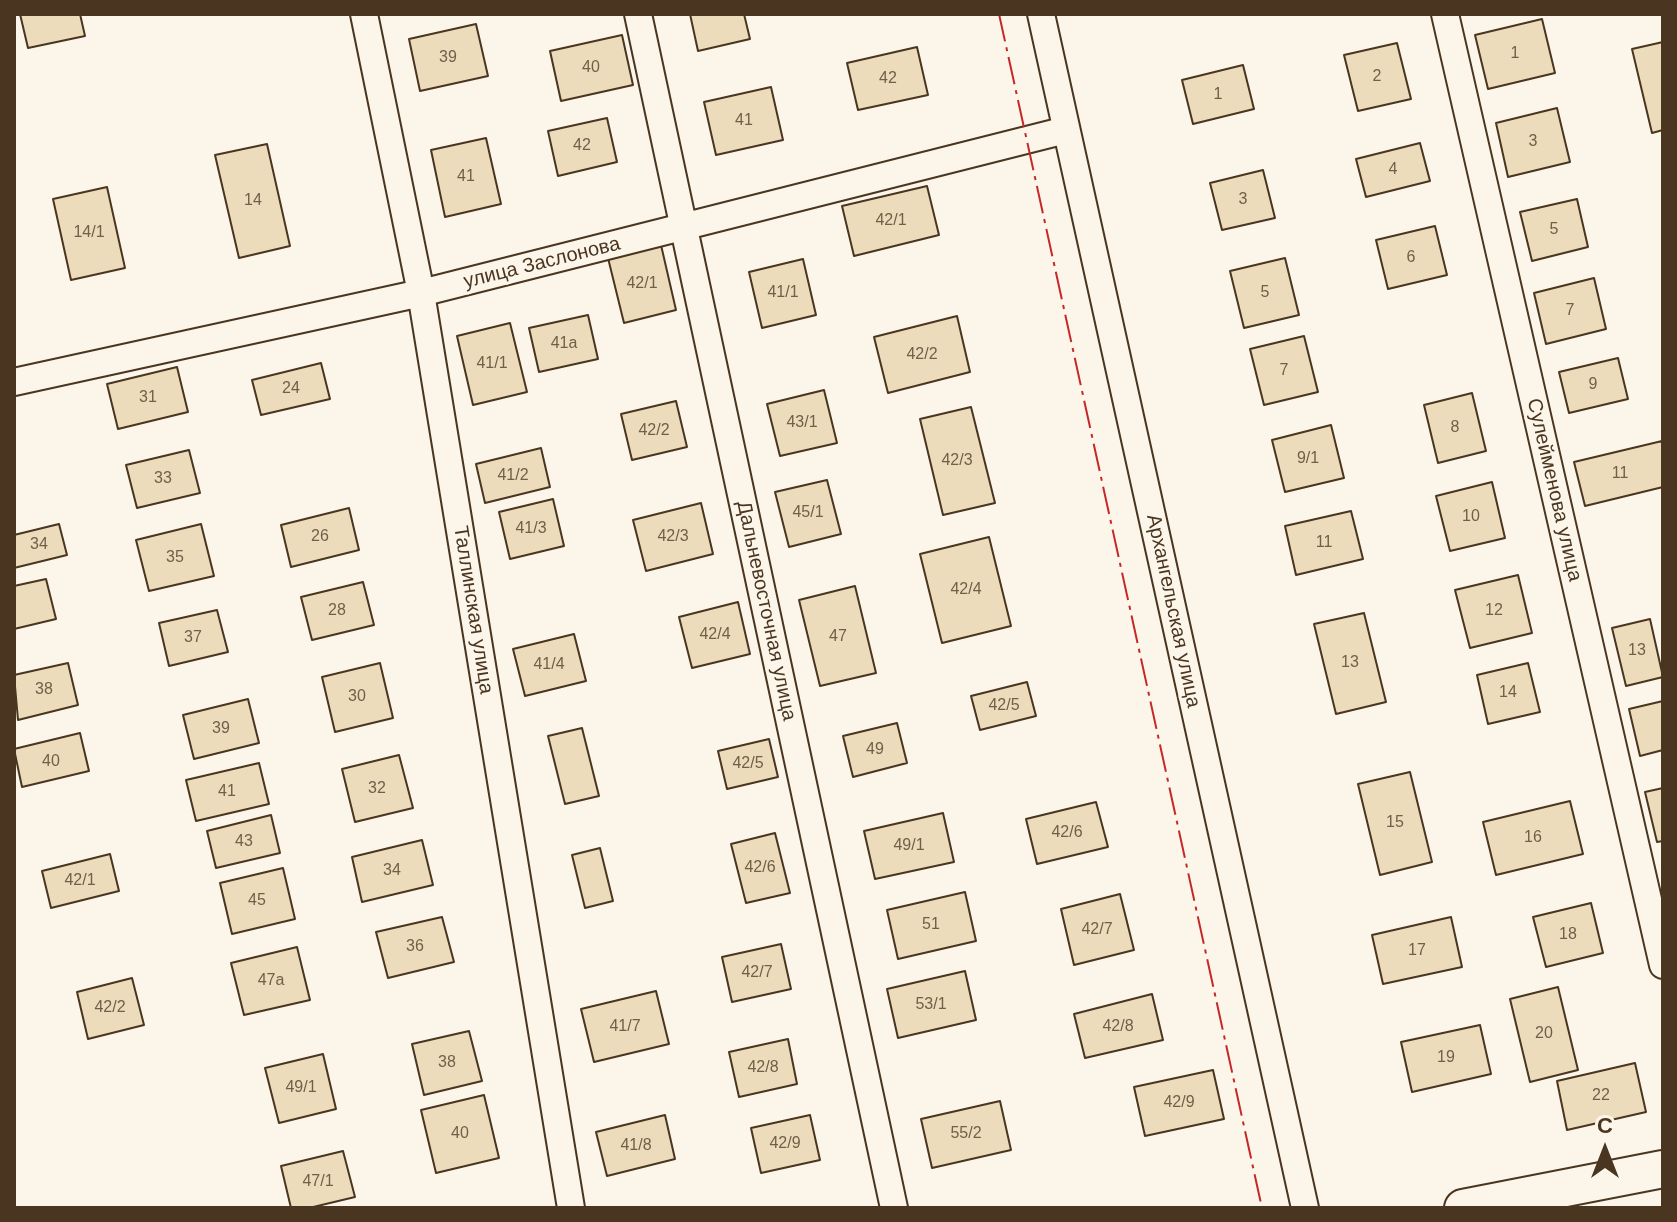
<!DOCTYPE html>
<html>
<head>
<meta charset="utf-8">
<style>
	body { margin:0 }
	#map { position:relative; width:1677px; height:1222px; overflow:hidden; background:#fbf6e9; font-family:Arial,sans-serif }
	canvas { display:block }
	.frame { position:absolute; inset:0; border:16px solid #4a3520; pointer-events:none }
	.north { position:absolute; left:1565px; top:1110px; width:80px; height:80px; -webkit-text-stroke:6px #fbf6e9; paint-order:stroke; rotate:0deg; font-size:22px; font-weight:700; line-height:32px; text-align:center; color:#4a3520 }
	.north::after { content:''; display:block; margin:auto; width:28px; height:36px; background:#4a3520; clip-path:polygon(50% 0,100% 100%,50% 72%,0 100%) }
</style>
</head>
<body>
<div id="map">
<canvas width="1677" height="1222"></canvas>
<div class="frame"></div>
<div class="north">С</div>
</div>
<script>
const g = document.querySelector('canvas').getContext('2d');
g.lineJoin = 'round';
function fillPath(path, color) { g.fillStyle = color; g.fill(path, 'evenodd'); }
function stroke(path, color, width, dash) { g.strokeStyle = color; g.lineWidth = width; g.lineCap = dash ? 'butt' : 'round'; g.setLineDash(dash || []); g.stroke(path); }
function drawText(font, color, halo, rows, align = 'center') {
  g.font = font + ' Arial,sans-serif'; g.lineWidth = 6; g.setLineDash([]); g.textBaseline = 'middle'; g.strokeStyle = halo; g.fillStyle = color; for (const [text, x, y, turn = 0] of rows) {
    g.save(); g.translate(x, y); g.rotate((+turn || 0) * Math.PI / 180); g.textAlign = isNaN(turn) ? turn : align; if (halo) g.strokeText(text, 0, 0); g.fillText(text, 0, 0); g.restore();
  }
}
const building = new Path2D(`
	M 20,14 L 80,14 L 85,36 L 28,48 Z
	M 690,14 L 744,14 L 750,39 L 698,51 Z
	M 1542,19 L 1555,73 L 1488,89 L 1475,35 Z
	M 476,24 L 488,76 L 420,91 L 409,39 Z
	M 622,35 L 633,85 L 561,101 L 550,51 Z
	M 1663,42 L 1663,130 L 1652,133 L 1632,49 Z
	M 1397,43 L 1411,99 L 1358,111 L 1344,55 Z
	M 917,47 L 928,95 L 858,110 L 847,63 Z
	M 1243,65 L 1254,109 L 1193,124 L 1182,80 Z
	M 771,87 L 783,140 L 716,155 L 704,102 Z
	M 1557,108 L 1570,162 L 1508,177 L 1496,123 Z
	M 607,118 L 617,162 L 558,176 L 548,131 Z
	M 486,138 L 501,204 L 445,217 L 431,150 Z
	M 1420,143 L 1430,181 L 1366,197 L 1356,159 Z
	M 267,144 L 290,246 L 239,258 L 215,155 Z
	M 1263,170 L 1275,218 L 1222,230 L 1210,183 Z
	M 927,186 L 939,235 L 854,256 L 842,206 Z
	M 107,187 L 125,268 L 71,280 L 53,199 Z
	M 1577,199 L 1588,247 L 1532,261 L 1520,212 Z
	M 1435,226 L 1447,275 L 1388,289 L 1376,240 Z
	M 661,245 L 676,310 L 624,323 L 608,258 Z
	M 1285,258 L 1299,315 L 1244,328 L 1230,271 Z
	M 803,259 L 816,315 L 762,328 L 749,272 Z
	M 1594,278 L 1606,329 L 1546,344 L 1534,293 Z
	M 588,315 L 598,359 L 539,372 L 529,328 Z
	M 957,316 L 970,372 L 888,393 L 874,337 Z
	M 510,323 L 527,392 L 473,405 L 457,336 Z
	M 1304,336 L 1318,392 L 1264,405 L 1250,349 Z
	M 1618,358 L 1628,399 L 1569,413 L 1559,372 Z
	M 321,363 L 330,399 L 261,415 L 252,380 Z
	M 177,367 L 188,412 L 118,429 L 107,384 Z
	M 824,390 L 837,443 L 780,456 L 767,404 Z
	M 1472,393 L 1486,451 L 1438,463 L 1424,405 Z
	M 676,401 L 687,447 L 632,460 L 621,414 Z
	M 971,407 L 995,503 L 943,515 L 920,419 Z
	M 1331,425 L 1344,478 L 1285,492 L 1272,440 Z
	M 1662,441 L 1663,487 L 1585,506 L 1574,462 Z
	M 541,448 L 550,487 L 485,503 L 476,464 Z
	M 189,450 L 200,493 L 137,508 L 126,465 Z
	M 827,480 L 841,534 L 789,547 L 775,492 Z
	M 1492,482 L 1505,538 L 1450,551 L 1436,496 Z
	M 553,499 L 564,546 L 510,559 L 499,512 Z
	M 701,503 L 713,554 L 646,571 L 633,520 Z
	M 349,508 L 359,550 L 291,567 L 281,525 Z
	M 1351,511 L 1363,559 L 1296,575 L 1285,526 Z
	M 59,524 L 67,555 L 14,568 L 14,535 Z
	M 201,524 L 214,576 L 149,591 L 136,540 Z
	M 989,537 L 1011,626 L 942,643 L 920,554 Z
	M 1518,575 L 1532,633 L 1470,648 L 1455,590 Z
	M 46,579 L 56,619 L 14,629 L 14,586 Z
	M 363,582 L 374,625 L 312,640 L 301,597 Z
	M 855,586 L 876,673 L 820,686 L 799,600 Z
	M 738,602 L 750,654 L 692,668 L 679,617 Z
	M 217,610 L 228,652 L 169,666 L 159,623 Z
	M 1364,613 L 1386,702 L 1336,714 L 1314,624 Z
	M 1650,619 L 1663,677 L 1626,686 L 1612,628 Z
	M 574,634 L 586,681 L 525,696 L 513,649 Z
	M 68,663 L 78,705 L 18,720 L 14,675 Z
	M 380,663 L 393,718 L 335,732 L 322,677 Z
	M 1528,663 L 1540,712 L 1488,724 L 1477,675 Z
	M 1027,682 L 1036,716 L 980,730 L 971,696 Z
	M 248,699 L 259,743 L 194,759 L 183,715 Z
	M 1663,701 L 1663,750 L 1640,756 L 1629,709 Z
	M 897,723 L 907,763 L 853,777 L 843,736 Z
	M 582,728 L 599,796 L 565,804 L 548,736 Z
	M 80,733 L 89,771 L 22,787 L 14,749 Z
	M 769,739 L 778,777 L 727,789 L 718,751 Z
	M 399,755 L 413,808 L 355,822 L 342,769 Z
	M 259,763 L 269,804 L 196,821 L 186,780 Z
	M 1410,772 L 1432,862 L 1380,875 L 1358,784 Z
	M 1663,788 L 1663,841 L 1657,842 L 1645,792 Z
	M 1570,801 L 1583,854 L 1496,875 L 1483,822 Z
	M 1096,802 L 1108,847 L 1037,864 L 1026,819 Z
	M 943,813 L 954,862 L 875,879 L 864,831 Z
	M 271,815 L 280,853 L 216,868 L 207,831 Z
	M 775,833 L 790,893 L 746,903 L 731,844 Z
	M 422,840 L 433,885 L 362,902 L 352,857 Z
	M 600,848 L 613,901 L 585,908 L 572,855 Z
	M 110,854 L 119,891 L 51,908 L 42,871 Z
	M 283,868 L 295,919 L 232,934 L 220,883 Z
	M 965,892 L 976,941 L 898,959 L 887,910 Z
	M 1120,894 L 1134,950 L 1074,965 L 1061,909 Z
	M 1591,903 L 1603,953 L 1546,967 L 1533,917 Z
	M 442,917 L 454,962 L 388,978 L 376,932 Z
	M 1451,917 L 1462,967 L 1383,984 L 1372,935 Z
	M 781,944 L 791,989 L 732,1002 L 722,957 Z
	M 297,947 L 310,1000 L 244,1015 L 231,963 Z
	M 965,971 L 976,1020 L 898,1038 L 887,989 Z
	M 132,978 L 144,1025 L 88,1039 L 77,992 Z
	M 1558,987 L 1578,1070 L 1530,1082 L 1510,999 Z
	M 656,991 L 669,1044 L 594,1062 L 581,1009 Z
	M 1152,994 L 1163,1040 L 1085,1058 L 1074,1014 Z
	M 1480,1025 L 1491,1074 L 1412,1092 L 1401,1042 Z
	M 469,1031 L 482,1081 L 424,1095 L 412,1044 Z
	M 788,1039 L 797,1084 L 739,1097 L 729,1052 Z
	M 323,1054 L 336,1109 L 279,1123 L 265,1068 Z
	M 1635,1063 L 1646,1112 L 1567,1130 L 1557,1081 Z
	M 1213,1070 L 1224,1119 L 1145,1136 L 1134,1087 Z
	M 484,1095 L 499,1158 L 436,1173 L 421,1110 Z
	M 1000,1101 L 1011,1150 L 932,1168 L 921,1119 Z
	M 665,1115 L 675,1159 L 607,1176 L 596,1132 Z
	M 810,1115 L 820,1160 L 761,1173 L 751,1128 Z
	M 343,1151 L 355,1197 L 309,1208 L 291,1208 L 281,1166 Z`);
fillPath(building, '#ecdcbc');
stroke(building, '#4a3520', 2);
const street = new Path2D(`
	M 364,14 L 421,293 L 571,1208
	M 638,14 L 894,1208
	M 1041,14 L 1305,1208
	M 1445,14 L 1663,965
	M 14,382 L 421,293 L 1066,130`);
const secondary = new Path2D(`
	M 1463,1208 L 1663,1169`);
stroke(street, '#4a3520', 30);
stroke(secondary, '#4a3520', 40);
stroke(street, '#fbf6e9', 26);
stroke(secondary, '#fbf6e9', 36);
stroke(new Path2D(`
	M 999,14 L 1262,1208`), '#c62828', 2, [28, 6, 4, 6]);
drawText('16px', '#725f47', null, [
	["1",1515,54],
	["39",448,58],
	["40",591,68],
	["2",1377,77],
	["42",888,79],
	["1",1218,95],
	["41",744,121],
	["3",1533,142],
	["42",582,146],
	["4",1393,170],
	["41",466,177],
	["3",1243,200],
	["14",253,201],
	["42/1",891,221],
	["5",1554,230],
	["14/1",89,233],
	["6",1411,258],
	["42/1",642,284],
	["41/1",783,293],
	["5",1265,293],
	["7",1570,311],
	["41а",564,344],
	["42/2",922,355],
	["41/1",492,364],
	["7",1284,371],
	["9",1593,385],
	["24",291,389],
	["31",148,398],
	["43/1",802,423],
	["8",1455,428],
	["42/2",654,431],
	["9/1",1308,459],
	["42/3",957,461],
	["11",1620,474],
	["41/2",513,476],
	["33",163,479],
	["45/1",808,513],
	["10",1471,517],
	["41/3",531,529],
	["26",320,537],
	["42/3",673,537],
	["11",1324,543],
	["34",39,545],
	["35",175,558],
	["42/4",966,590],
	["28",337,611],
	["12",1494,611],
	["42/4",715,635],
	["47",838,637],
	["37",193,638],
	["13",1637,651],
	["13",1350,663],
	["41/4",549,665],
	["38",44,690],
	["14",1508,693],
	["30",357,697],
	["42/5",1004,706],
	["39",221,729],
	["49",875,750],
	["40",51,762],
	["42/5",748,764],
	["32",377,789],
	["41",227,792],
	["15",1395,823],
	["42/6",1067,833],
	["16",1533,838],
	["43",244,842],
	["49/1",909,846],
	["42/6",760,868],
	["34",392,871],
	["42/1",80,881],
	["45",257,901],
	["51",931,925],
	["42/7",1097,930],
	["18",1568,935],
	["36",415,947],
	["17",1417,951],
	["42/7",757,973],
	["47а",271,981],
	["53/1",931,1005],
	["42/2",110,1008],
	["41/7",625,1027],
	["42/8",1118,1027],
	["20",1544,1034],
	["19",1446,1058],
	["38",447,1063],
	["42/8",763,1068],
	["49/1",301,1088],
	["22",1601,1096],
	["42/9",1179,1103],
	["40",460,1134],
	["55/2",966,1134],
	["42/9",785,1144],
	["41/8",636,1146],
	["47/1",318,1182]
]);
drawText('20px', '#4a3520', '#fbf6e9', [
	["улица Заслонова",542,263,-14],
	["Сулейменова улица",1554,490,77],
	["Таллинская улица",473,610,81],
	["Дальневосточная улица",766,611,78],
	["Архангельская улица",1173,611,78]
]);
</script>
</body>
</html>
